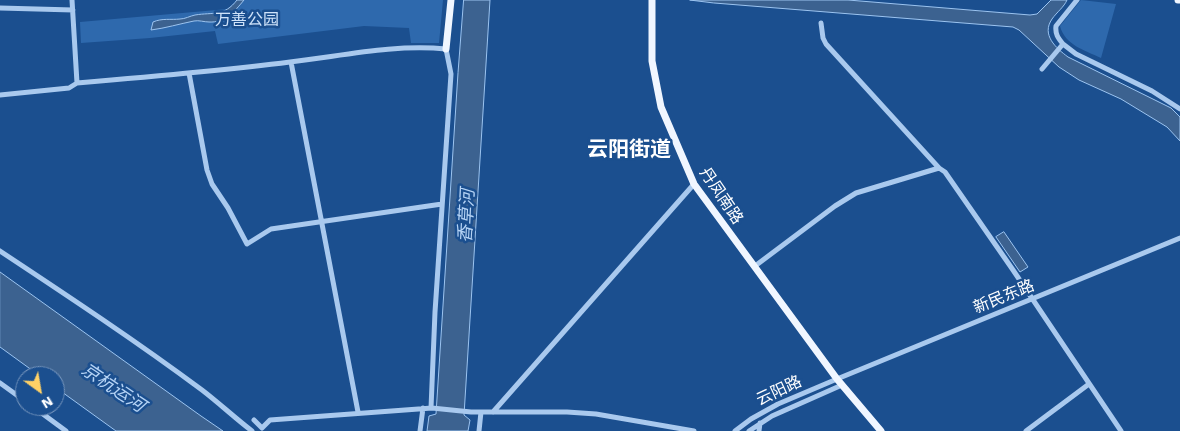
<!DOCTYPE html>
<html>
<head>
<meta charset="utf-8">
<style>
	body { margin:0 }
	#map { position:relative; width:1180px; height:431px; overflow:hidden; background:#1b4f8f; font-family:"Work Sans",sans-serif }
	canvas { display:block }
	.north { position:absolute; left:15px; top:366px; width:50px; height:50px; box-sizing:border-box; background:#1b4f8f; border:1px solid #7695bc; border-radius:50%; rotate:148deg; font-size:14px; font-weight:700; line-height:20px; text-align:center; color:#fff }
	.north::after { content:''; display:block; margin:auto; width:18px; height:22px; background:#ffd166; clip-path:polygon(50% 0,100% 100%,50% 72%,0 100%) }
</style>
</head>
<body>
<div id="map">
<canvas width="1180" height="431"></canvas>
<div class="north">N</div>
</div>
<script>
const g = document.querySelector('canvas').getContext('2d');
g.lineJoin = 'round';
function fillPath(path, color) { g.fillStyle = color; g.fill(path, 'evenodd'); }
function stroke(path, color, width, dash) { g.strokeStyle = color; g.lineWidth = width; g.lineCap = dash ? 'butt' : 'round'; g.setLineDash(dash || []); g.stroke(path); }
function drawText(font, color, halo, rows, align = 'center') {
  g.font = font + ' "Work Sans","Noto Sans SC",sans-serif'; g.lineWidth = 5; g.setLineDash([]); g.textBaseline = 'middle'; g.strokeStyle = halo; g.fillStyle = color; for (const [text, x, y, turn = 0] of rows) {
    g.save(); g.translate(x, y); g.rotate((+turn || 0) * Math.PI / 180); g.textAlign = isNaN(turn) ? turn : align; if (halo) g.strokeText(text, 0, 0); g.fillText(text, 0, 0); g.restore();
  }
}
fillPath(new Path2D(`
	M 237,0 L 443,0 L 439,43 L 411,43 L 409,28 L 364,26 L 218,44 L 215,31 L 150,38 L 81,43 L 80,22 L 228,9 Z
	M 1081,0 L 1116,4 L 1101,58 C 1084,50 1065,45 1060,26 Z`), '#2e69ad');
const water = new Path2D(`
	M 237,0 L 244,0 C 235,11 225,23 209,22 C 204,22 199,20 194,21 C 179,24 166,28 151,30 L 153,22 C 162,18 171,20 180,19 C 185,19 190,16 195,15 C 213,12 224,17 237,0 Z
	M 464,0 L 490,0 L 464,415 L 470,420 L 468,431 L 427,431 L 429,416 L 436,414 L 458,73 Z
	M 690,0 L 848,0 L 1030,15 L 1037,14 L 1051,0 L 1067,0 C 1064,7 1057,12 1052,19 C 1041,35 1056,48 1068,57 L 1171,108 L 1180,117 L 1180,141 L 1167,127 L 1121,99 L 1079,80 L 1059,67 L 1019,30 L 1013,27 L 714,3 Z
	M 1004,232 L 1028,267 L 1020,272 L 996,237 Z
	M 0,272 L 201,416 L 223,431 L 116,431 L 55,387 L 55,376 L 40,376 L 0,347 Z`);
fillPath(water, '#3c6290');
stroke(water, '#9cc4f0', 1);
stroke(new Path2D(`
	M 72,0 L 77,83
	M 0,8 L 73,10
	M 821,23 L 823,38 L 826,44 L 939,168
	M 1063,44 L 1076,54 L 1152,91 L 1180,109
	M 291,62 L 358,412
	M 1042,69 L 1063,44 C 1058,38 1055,34 1056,26 L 1077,0
	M 189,73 L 207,170 L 212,184 L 228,208 L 247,244 L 271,229 L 442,204
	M 0,95 L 69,88 L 77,83 C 148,77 219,71 290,62 C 342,56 393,44 446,49 L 451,74 L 435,312 L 431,408
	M 0,251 C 68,296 136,341 202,390 C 219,403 235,418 252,431
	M 755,266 L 835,206 L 856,193 L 939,168 L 945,172 L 1013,270 L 1121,431
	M 0,383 L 25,401
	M 32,406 L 66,431
	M 493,412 L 694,184
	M 254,420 L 262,428 L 270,420 L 432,408 L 471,412 L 567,412 L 596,414 L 694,431
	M 420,431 L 423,408
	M 479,431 L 481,412
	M 735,431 L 751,419 L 778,404 L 837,379 L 1180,238
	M 749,431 L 772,416 L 842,385
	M 759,431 L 760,423
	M 1026,431 L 1089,384`), '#a9c9ee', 5);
stroke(new Path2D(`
	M 652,0 L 652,61 L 661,107 L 694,184 L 837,379 L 881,431
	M 1178,0 L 1180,0
	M 446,49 L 451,0`), '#f0f6ff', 7);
drawText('16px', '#cfe3fa', '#1b4f8f', [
	["万善公园",247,20]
]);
drawText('16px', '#fff', '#1b4f8f', [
	["丹凤南路",721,196,56],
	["新民东路",1004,297,-22],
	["云阳路",779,391,-25]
]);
drawText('italic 18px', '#b5d3f5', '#1b4f8f', [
	["香草河",467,216,-87],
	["京杭运河",113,388,34]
]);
drawText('bold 21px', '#fff', '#1b4f8f', [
	["云阳街道",629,150]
]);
</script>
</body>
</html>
